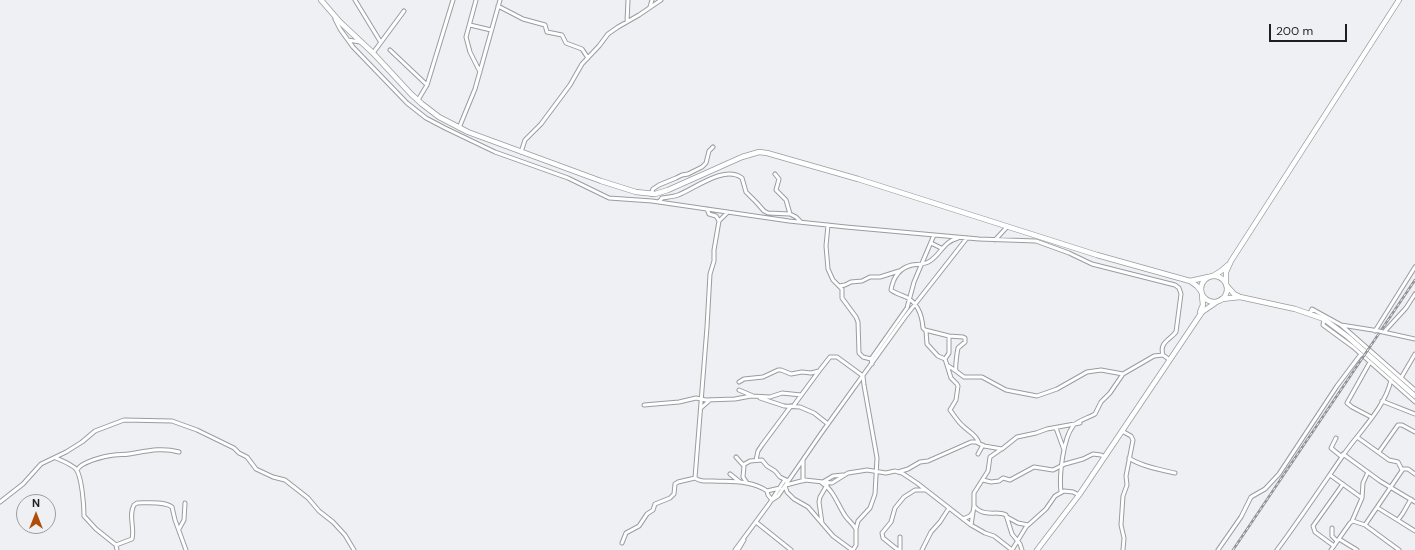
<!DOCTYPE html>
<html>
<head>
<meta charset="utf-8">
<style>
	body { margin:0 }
	#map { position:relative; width:1415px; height:550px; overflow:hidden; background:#eff0f4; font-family:"DM Sans",sans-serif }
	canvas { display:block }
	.north { position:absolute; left:16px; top:494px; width:40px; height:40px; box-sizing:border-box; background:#eff0f4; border:1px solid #9c9ca0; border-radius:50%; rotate:0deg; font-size:11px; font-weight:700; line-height:16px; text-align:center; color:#1f1f21 }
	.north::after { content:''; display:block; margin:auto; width:14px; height:18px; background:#ae4e07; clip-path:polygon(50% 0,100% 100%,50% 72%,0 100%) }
	.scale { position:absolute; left:1269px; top:24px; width:78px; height:18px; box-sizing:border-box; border:2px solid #1f1f21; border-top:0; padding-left:5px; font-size:12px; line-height:14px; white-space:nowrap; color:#1f1f21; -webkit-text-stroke:3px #eff0f4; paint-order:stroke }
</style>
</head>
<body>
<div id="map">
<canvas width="1415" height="550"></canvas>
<div class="north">N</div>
<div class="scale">200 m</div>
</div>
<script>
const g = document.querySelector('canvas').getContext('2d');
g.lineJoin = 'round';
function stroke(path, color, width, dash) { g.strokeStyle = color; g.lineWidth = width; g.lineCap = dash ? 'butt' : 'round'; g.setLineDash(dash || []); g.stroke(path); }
const minor = new Path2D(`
	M 355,0 L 380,41
	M 476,0 L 466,37 L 470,52 L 480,72
	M 498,6 L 523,19 L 545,25 L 547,32 L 562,35 L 566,43 L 582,49 L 588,58
	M 650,7 L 652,0
	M 335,19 L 340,29 L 353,47 L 407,103 L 426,118 L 445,128 L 495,152 L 568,178 L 609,198 L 652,201 L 789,221 L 846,227 L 979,239 L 1036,241 L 1069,253 L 1092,264 L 1175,285 L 1179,288 L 1181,294 L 1176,332 C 1170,340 1159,342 1163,355 L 1170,360
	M 627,22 L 628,0
	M 470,25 L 491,30
	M 348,40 L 360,42
	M 390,50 L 427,85
	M 373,53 L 404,11
	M 418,100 L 427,85 L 453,0
	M 459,128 L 475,89 L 500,0
	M 521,152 L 525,140 L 541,124 L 570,85 L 582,64 L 599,46 L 608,34 L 618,27 L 639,15 L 661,0
	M 775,174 L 779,179 L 776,190 L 786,200 L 790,214
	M 651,194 L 653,189 L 659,185 L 676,178 L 682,175 L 688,174 L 702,167 L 706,163 L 709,151 L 713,147
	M 659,202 L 662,198 C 667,197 673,197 678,195 C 696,188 724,165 742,178 L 746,192 L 757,203 L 764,211 L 768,213 L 790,214 L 796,217 L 801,222
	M 707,209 L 709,214 L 716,216 L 719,221
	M 828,225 L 826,246 L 828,269 L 833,280 L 842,289 L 842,298 L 856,317 L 858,322 L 859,353 L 863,357 L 871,359 L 872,364
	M 958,238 C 943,242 941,254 930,261 C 924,265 918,264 912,265 C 899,268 893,278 891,290 C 895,293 901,295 906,297 C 918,303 922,315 923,328 L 925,330 L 949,336 L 963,337 L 965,338 L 965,342 L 958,348 C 957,353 955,367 956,371 L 964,377 L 982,377 L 1006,390 L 1037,396 L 1057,389 L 1087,372 L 1101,370 L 1123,374
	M 995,240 L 1007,227
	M 931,243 L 941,248
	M 839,286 L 845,285 L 851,282 L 862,281 L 870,277 L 880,277 L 899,271
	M 1310,313 L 1312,309 L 1341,325 L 1379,331
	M 1324,319 L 1323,325 L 1353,347 L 1415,402
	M 1341,325 L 1415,390
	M 926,331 L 927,344 L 938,356 L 945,359 L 947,365 L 956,371
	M 1375,331 L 1415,267
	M 1383,332 L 1415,339
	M 1384,332 L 1406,308 L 1415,294
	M 871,359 L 907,308 L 914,282 L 934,235
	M 945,359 L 949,353 L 949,336
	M 1370,362 L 1347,403 L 1352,407 L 1371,417
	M 947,365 L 951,378 L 957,384 L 958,386 L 956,400 L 950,410 C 954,415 958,422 963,426 C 969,432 976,434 979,443
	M 1401,378 L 1415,354
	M 739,382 L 744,379 L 763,377 L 778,370 L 781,370 L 791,374 L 802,372 L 811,373 L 819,371
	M 739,390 L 753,396
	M 760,398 L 784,406 L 800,407 L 814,413 L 828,424
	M 1382,401 L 1415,414
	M 644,405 L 679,402 L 696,398 L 706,400 L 735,399 L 751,396 L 770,397 L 782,393 L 801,395
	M 794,405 L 819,371 L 830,357 L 837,357 L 863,376 L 864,385 L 877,458 L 875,494 L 870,508 L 858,521 L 856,529 L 856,545 L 853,550
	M 701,408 L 710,400
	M 1056,428 L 1064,450
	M 1122,431 L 1131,436 L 1133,440 L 1126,476 L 1127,485 L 1123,496 L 1121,525 L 1124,538 L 1123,550
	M 1357,437 L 1389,460 L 1398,462 L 1402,470
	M 1336,438 L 1331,448 L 1342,457
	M 1379,452 L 1398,425 L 1402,425 L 1415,432
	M 978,454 L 983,445
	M 1343,454 L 1380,481 L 1415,502
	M 736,457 L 744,466 L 743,477 L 747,483
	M 56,458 C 63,461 71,464 76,469 C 82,477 84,506 84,516 L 96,529 L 116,545 L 117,550
	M 1129,458 C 1140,466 1161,470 1175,473
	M 756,460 L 758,451 L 762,445 L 791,406
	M 743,465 L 750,461 L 762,460 L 767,466 L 775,471 L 780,477 L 786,480
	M 77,470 C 81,462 104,456 114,455 C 119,454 124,455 129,454 C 147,451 162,447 179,452
	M 898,472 L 902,473 L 917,483 L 971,525 L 985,533 L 994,536 L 1012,550
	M 730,474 L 740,482
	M 1330,475 L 1362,498
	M 695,478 L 707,327 L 710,274 L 714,261 L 714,250 L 719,221 L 728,212
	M 983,480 L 991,482 L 999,481 L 1003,478 L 1010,480 L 1034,467 L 1053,470 L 1065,464 L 1083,459 L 1093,454 L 1101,455 L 1105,457
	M 803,481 L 803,460
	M 823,482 L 833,476 L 843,475
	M 822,483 C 834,490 838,506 846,517 C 849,521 853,524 856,529
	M 786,485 L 805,480 L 832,483 L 848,473 L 861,471 L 867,470 L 886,473 L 895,471 L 898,472 L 908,469 L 920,462 L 928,461 L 971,442 L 976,442 L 984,446 L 1002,449 L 1017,437 L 1036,433 L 1047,429 L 1080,423
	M 785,486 L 787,492 L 794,499 L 808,507 L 833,536 L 852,550
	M 767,491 L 768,495 L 772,500 L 778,496 L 820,435 L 905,317 L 967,238
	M 1061,492 C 1059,476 1063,439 1073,426 C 1077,421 1088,418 1095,414 L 1101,402 L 1110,393 L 1123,374 L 1154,356 L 1163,355
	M 0,502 L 23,484 L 41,464 L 66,452 L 82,442 L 95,431 L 124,420 L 172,421 L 197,430 L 234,448 L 239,453 L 247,457 L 256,469 L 273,477 L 285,480 L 308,498 L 319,511 L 333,522 L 345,535 L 354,550
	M 974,506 C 984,518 997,510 1006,515 L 1012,534 L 1020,544 L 1022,550
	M 1378,508 L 1415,531
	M 1007,517 L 1018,523 L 1028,525
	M 963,519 L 970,516 L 973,512
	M 1398,520 L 1403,513 L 1411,499
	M 1352,521 L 1362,498 L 1363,483 L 1368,472
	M 756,522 L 791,550
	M 822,523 L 819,502 L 820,497 L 827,485
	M 971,525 L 974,506 L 974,493 L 988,471 L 990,457 L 1000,450
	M 1365,525 L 1403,469 L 1408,469 L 1415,474
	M 1332,528 L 1332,536 L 1337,541
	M 179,529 L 184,520 L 185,503
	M 900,537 L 900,550
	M 1339,539 L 1357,550
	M 622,543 L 626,533 L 639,526 L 647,514 L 653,510 L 655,504 L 670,498 L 674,494 L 675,484 L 678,482 L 695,478 C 701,482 705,481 713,481 C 730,482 752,480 767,491 L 780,488
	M 116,545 L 132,539 C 135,527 128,516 134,505 L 137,503 C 147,503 164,501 172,507 L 175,520 L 186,550
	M 1334,546 L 1315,532 L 1313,526 L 1343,484
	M 735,550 L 769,504 L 784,481 L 789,480
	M 738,550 L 744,540
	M 898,550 L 883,538 L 882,533 L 891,522 L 895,508 L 904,497 L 915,490 L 925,490
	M 922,550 L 931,532 L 940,522 L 949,508
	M 1012,550 L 1026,527 L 1046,509 L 1055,496 L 1064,491 L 1073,492 L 1079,495
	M 1218,550 L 1241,517 L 1251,497 L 1265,489 L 1279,474 L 1337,386 L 1361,354
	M 1277,550 C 1300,519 1322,486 1344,454 C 1359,432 1385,408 1391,380
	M 1331,550 L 1350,523 L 1353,521 L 1365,525 L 1399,550`);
const primary = new Path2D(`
	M 321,0 L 340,22 L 373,53 L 411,94 L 422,104 L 439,117 L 468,132 L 601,181 L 636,192 L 655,194 L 668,190 L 742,157 L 759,152 L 767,153 L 858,179 L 1097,255 L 1190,281 L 1197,286 L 1201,291
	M 1190,281 L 1208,277
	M 1227,286 L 1234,294 L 1240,297 L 1295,309 L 1324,319 L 1348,337 L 1415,396
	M 1222,299 L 1240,297`);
const trunk = new Path2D(`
	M1201 289a13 13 0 1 1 26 0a13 13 0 1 1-26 0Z
	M 1213,276 L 1221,271 L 1228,265
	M 1226,284 L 1226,272 L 1231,261 L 1399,0
	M 1200,312 L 1203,305 L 1202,296
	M 1037,550 L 1079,495 L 1202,312 L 1218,301`);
stroke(minor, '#9b9ca0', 5);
stroke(primary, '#9b9ca0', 6);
stroke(trunk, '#9b9ca0', 6);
stroke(minor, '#fff', 3);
stroke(primary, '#fff', 4.5);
stroke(trunk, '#fff', 4.5);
const rail = new Path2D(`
	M 1233,550 L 1415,280`);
stroke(rail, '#909194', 2.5);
stroke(rail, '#eff0f4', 1, [3]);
const minorBridge = new Path2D(`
	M 1379,331 L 1383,332`);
stroke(minorBridge, '#9b9ca0', 5, []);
stroke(minorBridge, '#fff', 3);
</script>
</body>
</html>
